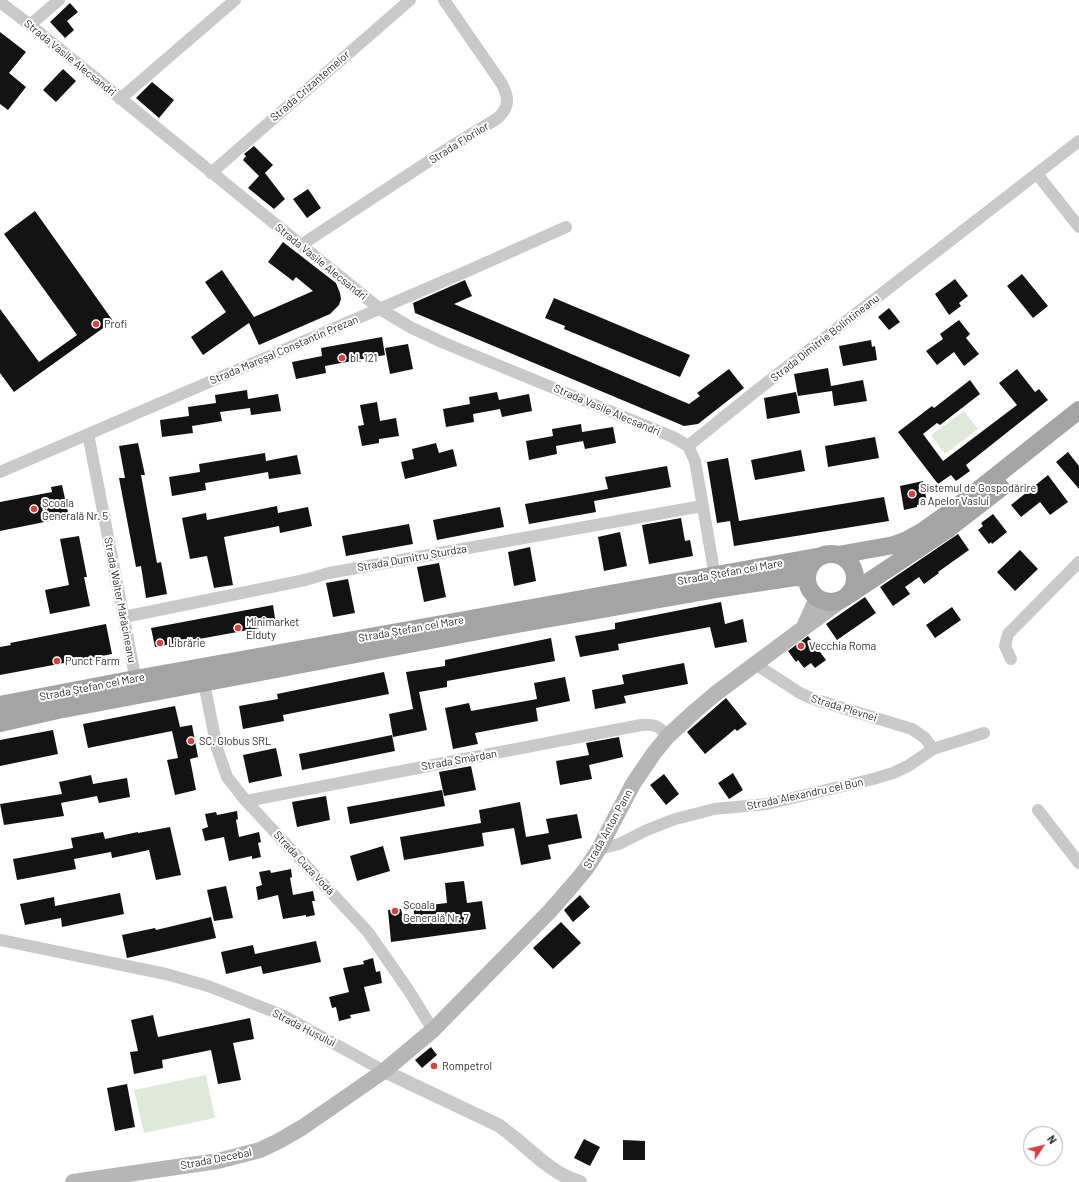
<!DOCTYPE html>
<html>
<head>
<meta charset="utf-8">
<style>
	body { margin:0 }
	#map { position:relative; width:1079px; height:1182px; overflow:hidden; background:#fff; font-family:Barlow,sans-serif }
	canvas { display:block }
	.north { position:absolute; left:1023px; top:1126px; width:40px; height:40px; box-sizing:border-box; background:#fff; border:1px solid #ababab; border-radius:50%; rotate:55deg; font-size:11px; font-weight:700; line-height:16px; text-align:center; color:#2c2c2c }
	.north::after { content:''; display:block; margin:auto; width:14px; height:18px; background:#d2433e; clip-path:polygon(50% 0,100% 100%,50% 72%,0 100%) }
</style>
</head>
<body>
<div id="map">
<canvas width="1079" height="1182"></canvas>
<div class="north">N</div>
</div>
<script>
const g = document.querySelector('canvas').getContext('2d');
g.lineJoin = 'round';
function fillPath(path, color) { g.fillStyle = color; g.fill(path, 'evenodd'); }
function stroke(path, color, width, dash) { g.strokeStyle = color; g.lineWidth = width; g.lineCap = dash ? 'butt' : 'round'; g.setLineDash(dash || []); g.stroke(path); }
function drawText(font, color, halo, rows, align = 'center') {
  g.font = font + ' Barlow,sans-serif'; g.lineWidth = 4; g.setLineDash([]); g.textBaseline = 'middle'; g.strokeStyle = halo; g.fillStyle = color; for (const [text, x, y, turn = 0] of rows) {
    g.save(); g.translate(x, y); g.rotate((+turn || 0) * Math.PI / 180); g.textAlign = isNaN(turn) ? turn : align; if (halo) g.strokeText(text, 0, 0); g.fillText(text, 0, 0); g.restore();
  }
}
fillPath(new Path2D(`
	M 964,411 L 978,429 L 945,454 L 931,435 Z
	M 206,1075 L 215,1118 L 144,1133 L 134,1090 Z`), '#e0e8da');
fillPath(new Path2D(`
	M 70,3 L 78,12 L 67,21 L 74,30 L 65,38 L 50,22 Z
	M 0,32 L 26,52 L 9,73 L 26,87 L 8,110 L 0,104 Z
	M 63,69 L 76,81 L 56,102 L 43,90 Z
	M 152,82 L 174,100 L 159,118 L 136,98 Z
	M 254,146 L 273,165 L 265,173 L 285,199 L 274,209 L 248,188 L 259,176 L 243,160 L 246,156 L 244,154 Z
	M 308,189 L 321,208 L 307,218 L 293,199 Z
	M 35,211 L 113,321 L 14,392 L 0,373 L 0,309 L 39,362 L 77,335 L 4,234 Z
	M 283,242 L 336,283 L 340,293 L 341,299 L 339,305 L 330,314 L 259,345 L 249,323 L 203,355 L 191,337 L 226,312 L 205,282 L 222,270 L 254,317 L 313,291 L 296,277 L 293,281 L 268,262 Z
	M 1022,274 L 1048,306 L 1033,318 L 1007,286 Z
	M 955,279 L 968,296 L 959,303 L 961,306 L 949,315 L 935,294 Z
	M 465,280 L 472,296 L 454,304 L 689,404 L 700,396 L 697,393 L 729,369 L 744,388 L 698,424 L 684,426 L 415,313 L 413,303 Z
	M 554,298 L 690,355 L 680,377 L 564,329 L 565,326 L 545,318 Z
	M 889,308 L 900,322 L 889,330 L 878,317 Z
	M 959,320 L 970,334 L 966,338 L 979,354 L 964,366 L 954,352 L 937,365 L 926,351 L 943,339 L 940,334 Z
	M 382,337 L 385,355 L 325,366 L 326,373 L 296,379 L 292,362 L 322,356 L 321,348 Z
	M 871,340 L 872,347 L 875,346 L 877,360 L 843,366 L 839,346 Z
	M 408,344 L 413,369 L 390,374 L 385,348 Z
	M 828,368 L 831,386 L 863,380 L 867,401 L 834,406 L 832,391 L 798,396 L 794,374 Z
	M 1017,369 L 1035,392 L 1039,389 L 1048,400 L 966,465 L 970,471 L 956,481 L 951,475 L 938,484 L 898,432 L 932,406 L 934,408 L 970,380 L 980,394 L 940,425 L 937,423 L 923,434 L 943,461 L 1017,405 L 999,383 Z
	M 247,390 L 248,399 L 278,394 L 281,411 L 251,415 L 250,408 L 220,412 L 222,421 L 192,426 L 193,433 L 162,437 L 160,420 L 189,416 L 188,407 L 216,403 L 215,395 Z
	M 497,392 L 499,400 L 529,394 L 532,411 L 502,417 L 500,409 L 473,414 L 474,422 L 446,427 L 443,409 L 470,404 L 469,397 Z
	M 796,392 L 800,413 L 767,419 L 764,398 Z
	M 377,402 L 380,421 L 396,418 L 399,436 L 379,439 L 379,443 L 362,446 L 358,426 L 364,425 L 360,405 Z
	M 581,424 L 582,432 L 613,427 L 616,443 L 585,449 L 583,441 L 556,446 L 557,454 L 529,460 L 526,441 L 553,436 L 552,429 Z
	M 875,437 L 879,458 L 828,467 L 825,446 Z
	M 138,443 L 145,475 L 141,475 L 157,563 L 161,562 L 167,594 L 146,598 L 141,566 L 136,567 L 119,478 L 125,478 L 119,446 Z
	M 436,443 L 439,453 L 453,449 L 457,466 L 405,479 L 401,462 L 414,459 L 412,449 Z
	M 801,450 L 805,471 L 755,480 L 751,460 Z
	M 1068,452 L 1079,466 L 1079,489 L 1056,462 Z
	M 265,453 L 266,461 L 297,455 L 301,474 L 269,479 L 268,472 L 205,483 L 206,490 L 172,496 L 169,477 L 200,472 L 199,464 Z
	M 728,458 L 739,521 L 884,497 L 889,521 L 734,546 L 730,521 L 717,523 L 707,462 Z
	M 667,466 L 671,487 L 594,501 L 596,512 L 529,524 L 525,504 L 608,489 L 605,477 Z
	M 1048,475 L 1068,502 L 1050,515 L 1040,502 L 1021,517 L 1011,505 Z
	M 923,481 L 927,503 L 917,505 L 917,507 L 904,510 L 900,486 Z
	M 62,485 L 69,517 L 0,531 L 0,502 L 52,492 L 51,487 Z
	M 277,506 L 278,513 L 308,507 L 312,526 L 280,533 L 279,526 L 224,537 L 233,585 L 214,588 L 207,556 L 190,559 L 182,518 L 206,513 L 207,520 Z
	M 500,507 L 504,527 L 437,540 L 433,520 Z
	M 993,514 L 1007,532 L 992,544 L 991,542 L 989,544 L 978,530 L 983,526 L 981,523 Z
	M 681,518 L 685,541 L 690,540 L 693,556 L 649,564 L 642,525 Z
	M 409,524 L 413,544 L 346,556 L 342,536 Z
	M 620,532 L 627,566 L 604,571 L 598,537 Z
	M 958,534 L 969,550 L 938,572 L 939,573 L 924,584 L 919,577 L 905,587 L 910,594 L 893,606 L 880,587 Z
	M 79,536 L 87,577 L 84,577 L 90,606 L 50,614 L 45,590 L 69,585 L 60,539 Z
	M 530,547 L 536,581 L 514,586 L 508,552 Z
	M 1020,550 L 1038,569 L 1015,591 L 997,572 Z
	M 439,563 L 446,597 L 424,602 L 417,567 Z
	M 348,579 L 355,613 L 333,617 L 326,583 Z
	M 865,597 L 876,613 L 837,640 L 826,624 Z
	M 721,602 L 725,624 L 743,619 L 747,642 L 715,648 L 710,627 L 618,644 L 619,650 L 580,657 L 575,636 L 615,629 L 615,623 Z
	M 273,605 L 276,625 L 155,647 L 151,628 Z
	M 952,607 L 961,620 L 935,638 L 926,625 Z
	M 106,624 L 112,654 L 0,675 L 0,647 L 11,645 L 10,643 Z
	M 808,636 L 826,660 L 815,668 L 811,663 L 804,668 L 798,660 L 796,662 L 788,651 Z
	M 551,638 L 555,661 L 447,681 L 447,687 L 419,692 L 427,730 L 393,737 L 389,714 L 413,709 L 406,672 L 445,666 L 445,660 Z
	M 684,663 L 688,684 L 624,696 L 626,703 L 595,709 L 592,690 L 624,684 L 622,675 Z
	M 384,672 L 389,694 L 283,715 L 284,721 L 243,729 L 239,706 L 278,699 L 277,694 Z
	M 565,677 L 570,701 L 536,708 L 538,721 L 475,733 L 478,744 L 453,749 L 445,708 L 469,703 L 471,711 L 537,699 L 534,683 Z
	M 726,698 L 747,724 L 737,731 L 735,729 L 705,754 L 687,732 Z
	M 175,706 L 180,727 L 192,725 L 198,757 L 190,759 L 196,790 L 175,795 L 167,760 L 178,758 L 172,731 L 88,748 L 83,724 Z
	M 53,730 L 58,754 L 0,766 L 0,740 Z
	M 392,735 L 395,751 L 302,770 L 299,754 Z
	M 619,737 L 623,757 L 589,765 L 592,779 L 560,785 L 556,761 L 589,755 L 586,743 Z
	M 276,748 L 282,776 L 249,783 L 243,755 Z
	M 471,766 L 476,790 L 444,796 L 439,772 Z
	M 733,773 L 743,790 L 729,799 L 718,783 Z
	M 664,774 L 679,794 L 666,805 L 650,785 Z
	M 91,775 L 93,784 L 127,778 L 130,797 L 99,803 L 97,796 L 61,803 L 64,816 L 4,825 L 0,804 L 62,794 L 59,782 Z
	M 442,790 L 445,806 L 350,824 L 347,807 Z
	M 326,796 L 330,820 L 297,827 L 292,802 Z
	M 520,802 L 526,837 L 549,833 L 546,819 L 577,814 L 582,838 L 548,845 L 551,859 L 521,865 L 514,828 L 482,833 L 484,846 L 404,860 L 400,837 L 481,823 L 479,810 Z
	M 237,811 L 238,819 L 236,820 L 239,837 L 259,832 L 261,842 L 258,843 L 261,857 L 252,859 L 252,856 L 229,861 L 224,837 L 205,841 L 202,829 L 208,827 L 205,814 L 216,812 L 217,815 Z
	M 170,827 L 181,875 L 156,880 L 149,850 L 112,858 L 111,852 L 74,859 L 76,869 L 17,880 L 13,859 L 73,848 L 71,838 L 103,832 L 105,839 L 138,832 L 138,833 Z
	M 383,846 L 390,871 L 357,881 L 350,856 Z
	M 291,869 L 292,877 L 290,878 L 293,895 L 313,891 L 315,901 L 312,901 L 315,915 L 306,917 L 306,915 L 283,919 L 278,895 L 258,900 L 256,887 L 262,885 L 259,872 L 270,870 L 271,873 Z
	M 464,881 L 467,903 L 482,901 L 486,929 L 391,942 L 388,910 L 401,909 L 404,922 L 415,919 L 413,907 L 447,903 L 445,883 Z
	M 226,886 L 233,918 L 214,921 L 207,890 Z
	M 120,893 L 124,914 L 62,927 L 61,918 L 25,925 L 20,904 L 54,897 L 55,906 Z
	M 580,895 L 590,907 L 573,922 L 564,910 Z
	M 211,917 L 216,938 L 127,958 L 122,935 L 155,928 L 156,930 Z
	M 561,922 L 581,943 L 553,969 L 533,948 Z
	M 316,941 L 321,962 L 263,974 L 261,966 L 226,974 L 221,952 L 253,945 L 255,954 Z
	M 373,958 L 376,972 L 380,971 L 382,983 L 364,987 L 370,1011 L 350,1015 L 351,1018 L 339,1021 L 336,1007 L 332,1008 L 329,997 L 349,992 L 343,968 L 364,964 L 363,961 Z
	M 153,1015 L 158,1037 L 250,1018 L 254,1039 L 233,1043 L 241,1080 L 218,1084 L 211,1050 L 162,1060 L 163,1068 L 134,1074 L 130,1052 L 138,1051 L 131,1020 Z
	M 431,1047 L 437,1055 L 422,1068 L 415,1060 Z
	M 127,1084 L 135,1127 L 115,1131 L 107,1088 Z
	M 584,1139 L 600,1147 L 590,1166 L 574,1158 Z
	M 623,1140 L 645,1141 L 645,1160 L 623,1160 Z`), '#131313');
stroke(new Path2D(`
	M 0,2 L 30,25 L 380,309 L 410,327 L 444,343 L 673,437 L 688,446 L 695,461 L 716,582
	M 30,25 L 59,0
	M 120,99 L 235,0
	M 211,173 L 410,0
	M 1037,174 L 1079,227
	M 301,245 L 452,146 L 498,118 C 510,106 509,98 502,84 L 444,0
	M 88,434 L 137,686
	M 688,446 L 756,391 L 1079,141
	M 0,472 L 472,269 L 566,227
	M 124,617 L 305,580 L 329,573 L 702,506
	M 1011,659 L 1005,646 L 1008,634 L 1079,562
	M 755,664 L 800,693 L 813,699 L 912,729 L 925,738 L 933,749
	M 204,683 L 217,748 L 227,777 L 246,801 L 368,932 L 409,991 L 433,1030
	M 246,801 L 641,725 C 656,724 658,726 668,736
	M 1038,810 L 1079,863
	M 599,849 L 619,844 L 647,830 L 675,819 L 695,814 L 714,809 L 767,804 L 873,779 L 893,773 L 908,766 L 933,749 L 984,733
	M 0,940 L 166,974 L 208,986 L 282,1015 L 384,1071`), '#c9c9c9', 12);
stroke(new Path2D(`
	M 384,1071 L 498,1125 C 525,1143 548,1173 580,1182`), '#c9c9c9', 14);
stroke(new Path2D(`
	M 804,627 L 817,598
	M 73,1182 L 218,1161 L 260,1150 L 279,1141 L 303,1127 L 384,1071 L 433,1030 L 550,911 L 571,887 L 586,869 L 599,849 L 633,784 L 654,753 L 668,736 L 694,712 L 715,694 L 840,601`), '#b6b6b6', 16);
stroke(new Path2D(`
	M807 578a24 24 0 1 1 48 0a24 24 0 1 1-48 0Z
	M 838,555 L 894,545 L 905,541 L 923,531 L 958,506 L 1079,410
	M 850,594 L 948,529 L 1001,488
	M 0,705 L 135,679 L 822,556
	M 0,723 L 58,710 L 500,627 L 717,589 L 795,577 L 807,578`), '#a4a4a4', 18);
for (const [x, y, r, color] of [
	[96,324,4,"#d2433e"],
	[342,358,4,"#d2433e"],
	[912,494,4,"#d2433e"],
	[34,509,4,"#d2433e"],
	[238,628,4,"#d2433e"],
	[160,643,4,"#d2433e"],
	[801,646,4,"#d2433e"],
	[57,661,4,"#d2433e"],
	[191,741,4,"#d2433e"],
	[395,911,4,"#d2433e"],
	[434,1066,4,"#d2433e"]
]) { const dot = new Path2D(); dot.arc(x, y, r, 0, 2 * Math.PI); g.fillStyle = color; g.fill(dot); stroke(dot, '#fff', 1.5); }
drawText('11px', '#2c2c2c', '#fff', [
	["Strada Vasile Alecsandri",70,58,39],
	["Strada Crizantemelor",310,86,-41],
	["Strada Florilor",459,143,-32],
	["Strada Vasile Alecsandri",321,262,39],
	["Strada Dimitrie Bolintineanu",825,338,-38],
	["Strada Mareșal Constantin Prezan",284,350,-23],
	["Strada Vasile Alecsandri",607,410,23],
	["Strada Dumitru Sturdza",412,558,-10],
	["Strada Ștefan cel Mare",730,572,-10],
	["Strada Walter Mărăcineanu",120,600,79],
	["Strada Ștefan cel Mare",411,629,-10],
	["Strada Ștefan cel Mare",92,687,-11],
	["Strada Plevnei",844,708,17],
	["Strada Smârdan",459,760,-10],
	["Strada Alexandru cel Bun",805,794,-12],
	["Strada Anton Pann",608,829,-61],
	["Strada Cuza Vodă",304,863,47],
	["Strada Hușului",304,1028,27],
	["Strada Decebal",216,1159,-11]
]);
drawText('11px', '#2c2c2c', '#fff', [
	["Profi",104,324],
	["bl. 121",350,358],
	["Sistemul de Gospodărire",920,488],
	["a Apelor Vaslui",920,501],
	["Școala",42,503],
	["Generală Nr. 5",42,516],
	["Minimarket",246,622],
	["Elduty",246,635],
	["Librărie",168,643],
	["Vecchia Roma",809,646],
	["Punct Farm",65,661],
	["SC. Globus SRL",199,741],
	["Școala",403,905],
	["Generală Nr. 7",403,918],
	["Rompetrol",442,1066]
], 'left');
</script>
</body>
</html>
